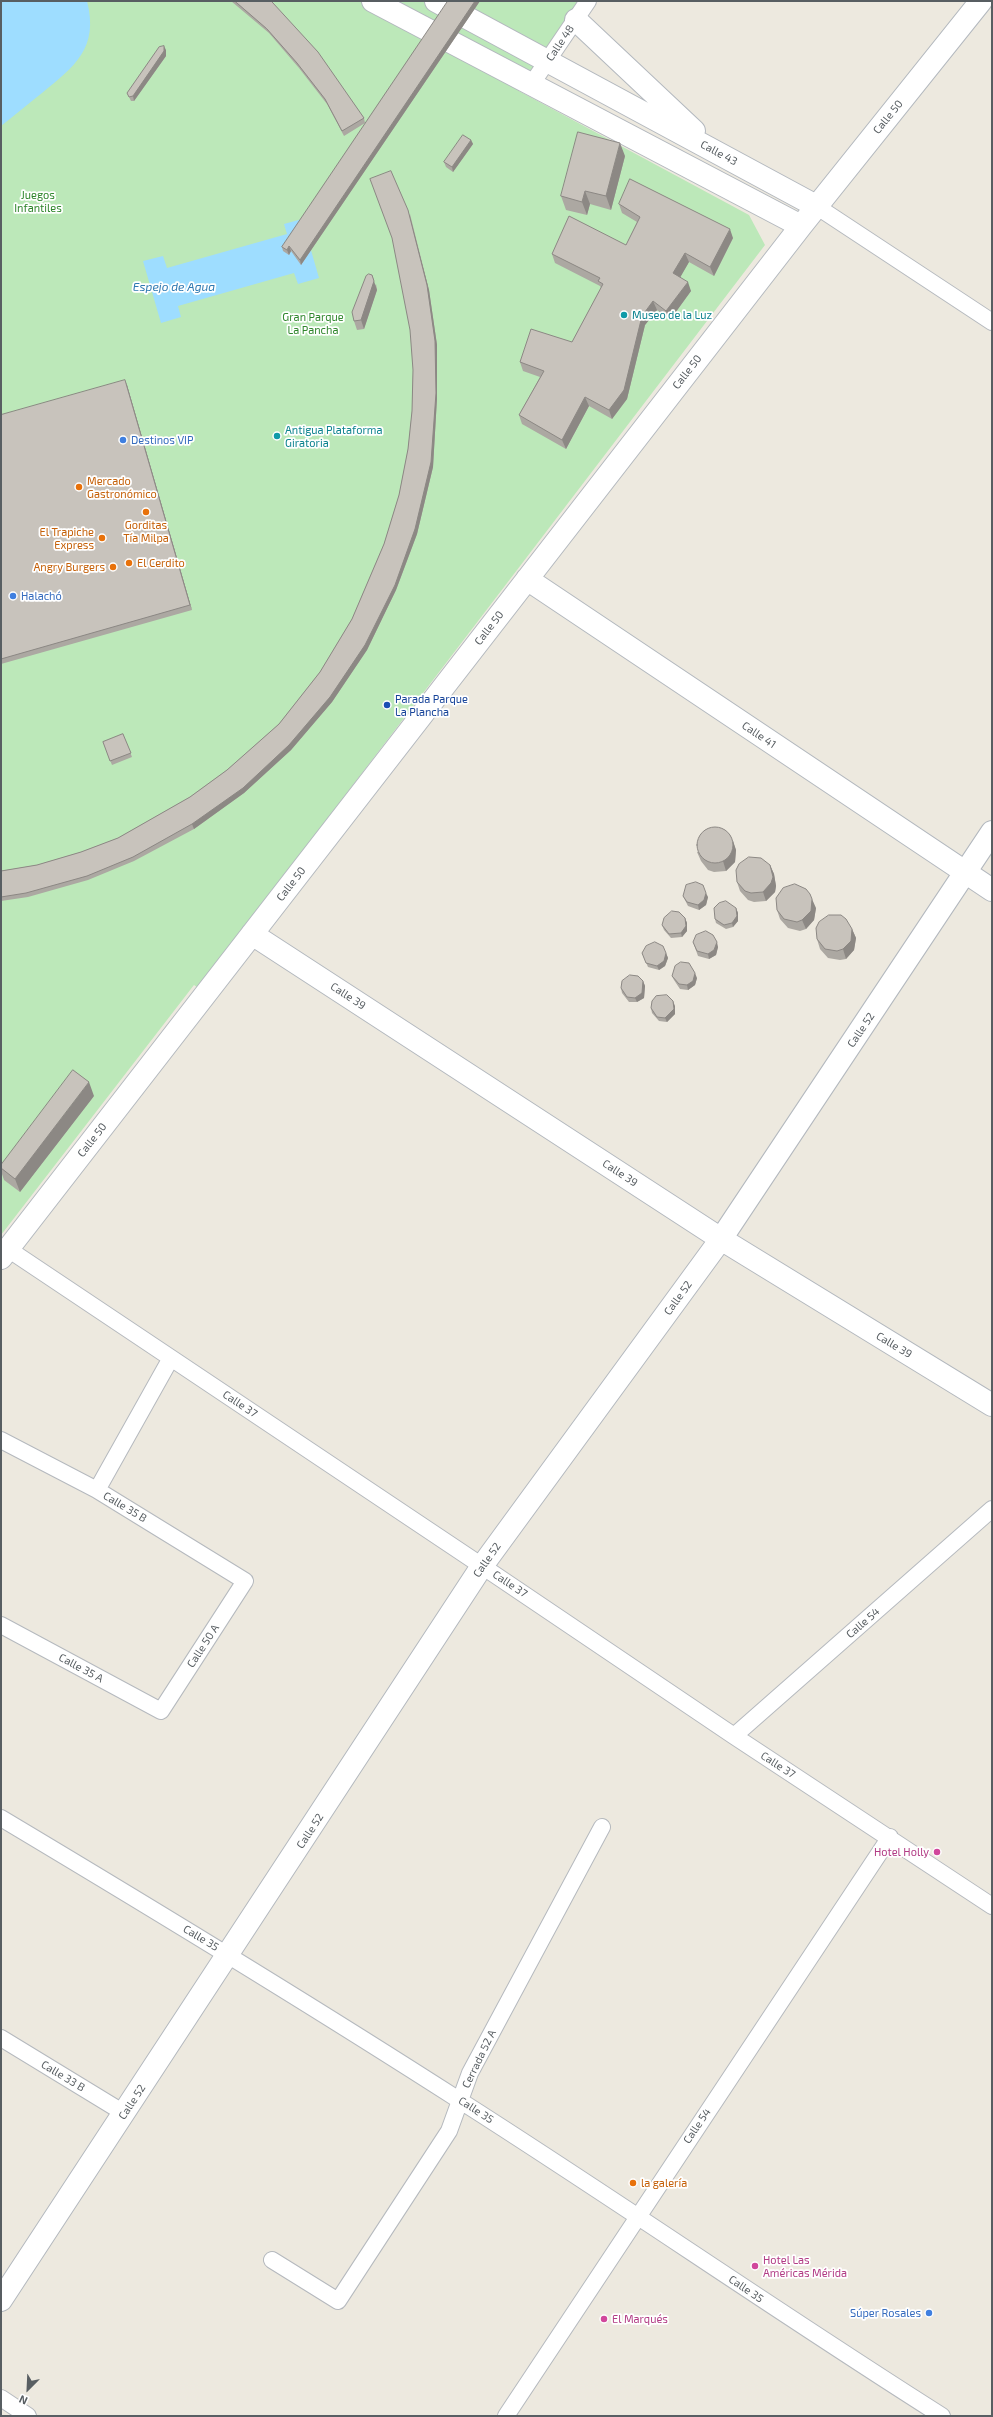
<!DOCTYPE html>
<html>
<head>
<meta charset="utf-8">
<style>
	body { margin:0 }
	#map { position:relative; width:993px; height:2417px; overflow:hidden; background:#ede9df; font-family:"Exo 2",sans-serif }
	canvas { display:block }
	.frame { position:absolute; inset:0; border:2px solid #585e62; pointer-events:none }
	.north { position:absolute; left:8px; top:2369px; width:40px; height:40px; -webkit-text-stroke:3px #fff; paint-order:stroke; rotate:204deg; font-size:11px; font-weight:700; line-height:16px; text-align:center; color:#585e62 }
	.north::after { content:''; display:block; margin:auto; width:14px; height:18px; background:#585e62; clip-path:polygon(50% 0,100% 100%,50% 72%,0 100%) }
</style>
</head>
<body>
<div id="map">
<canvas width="993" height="2417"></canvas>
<div class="frame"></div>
<div class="north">N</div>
</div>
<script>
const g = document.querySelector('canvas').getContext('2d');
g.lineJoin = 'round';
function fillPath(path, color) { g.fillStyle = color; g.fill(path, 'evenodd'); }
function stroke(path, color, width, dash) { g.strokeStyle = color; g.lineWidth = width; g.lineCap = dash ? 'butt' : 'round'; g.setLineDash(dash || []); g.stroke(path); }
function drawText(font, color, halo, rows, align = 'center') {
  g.font = font + ' "Exo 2",sans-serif'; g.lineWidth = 3.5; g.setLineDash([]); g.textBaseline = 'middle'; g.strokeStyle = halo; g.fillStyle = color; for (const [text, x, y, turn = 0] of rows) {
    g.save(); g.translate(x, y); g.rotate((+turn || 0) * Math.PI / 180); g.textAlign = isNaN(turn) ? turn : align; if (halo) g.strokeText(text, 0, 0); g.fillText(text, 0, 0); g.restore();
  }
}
fillPath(new Path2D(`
	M 1,1 L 579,1 L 519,91 L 749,215 L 765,245 L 198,988 L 194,985 L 1,1235 Z`), '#bce8b9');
fillPath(new Path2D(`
	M 1,1 L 87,1 C 99,48 75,66 42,93 C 28,104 15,115 1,126 Z
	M 302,219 L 319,278 L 298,284 L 294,273 L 178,306 L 181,317 L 161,323 L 143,261 L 163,256 L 167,268 L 287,234 L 284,224 Z`), '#9eddff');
const street = new Path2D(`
	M 531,85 L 588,1
	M 816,206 L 992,322
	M 8,1249 L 482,1566 L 734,1736 L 992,1906
	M 1,1440 L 97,1490 L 245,1581 L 161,1711 L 1,1625
	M 97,1490 L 171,1358
	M 734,1736 L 992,1509
	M 1,1818 C 155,1910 308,2003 459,2100 C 621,2203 779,2313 942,2416
	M 1,2038 L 124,2113
	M 272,2260 L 338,2301 L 449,2131 L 470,2073 L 602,1827
	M 1,2398 L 28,2416
	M 506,2416 L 890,1837`);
const secondary = new Path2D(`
	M 373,1 L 801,226
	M 436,1 L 816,206
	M 576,20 L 694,131
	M 527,579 L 992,890
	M 252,934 L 721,1239 L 992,1405
	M 1,1258 L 801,226 L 981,1
	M 1,2300 L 482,1566 L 721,1239 L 992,832`);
stroke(street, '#b5b9be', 18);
stroke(secondary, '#b3b8be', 24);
stroke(street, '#fff', 16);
stroke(secondary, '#fff', 22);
fillPath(new Path2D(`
	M 231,1 L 271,1 L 364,118 L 365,123 L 344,136 L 327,104 L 299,68 L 269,33 Z
	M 448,1 L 480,1 L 301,265 L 291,251 L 289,255 L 283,251 L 282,247 Z
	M 166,50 L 166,56 L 134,101 L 131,101 L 127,93 Z
	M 471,140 L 473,144 L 453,172 L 446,167 L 444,162 Z
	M 625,156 L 611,210 L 590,204 L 587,215 L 566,210 L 561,196 Z
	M 619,204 L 733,238 L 714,276 L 689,262 L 680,277 L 691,291 L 670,320 L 657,310 L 645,325 L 627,399 L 612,419 L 589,406 L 566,449 L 522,424 L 519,415 L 540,377 L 523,371 L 520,362 L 572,342 L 601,288 L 600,286 L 555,263 L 552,254 L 626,245 L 637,222 L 622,213 Z
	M 410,214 L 429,290 L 437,345 L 437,398 L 433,467 L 417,534 L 396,590 L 367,650 L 332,702 L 291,750 L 244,793 L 194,829 L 134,861 L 88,880 L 28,897 L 1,901 L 1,871 L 37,865 L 81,852 L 118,838 L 190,797 L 227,770 L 279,724 L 320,672 L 352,619 L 384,544 L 399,495 L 408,449 L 412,411 L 413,370 Z
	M 376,284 L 377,290 L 364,329 L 357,330 L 354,321 Z
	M 127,385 L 192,610 L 1,664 L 1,415 Z
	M 123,734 L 132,757 L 112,765 L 103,742 Z
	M 733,841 L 736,850 L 735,862 L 726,871 L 714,872 L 708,870 L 701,861 L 697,852 Z
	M 770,865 L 774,874 L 776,886 L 775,892 L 766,901 L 754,902 L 748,900 L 740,891 L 737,882 Z
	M 683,896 L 708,897 L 706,905 L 699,910 L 688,906 Z
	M 736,908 L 738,913 L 738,921 L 733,927 L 726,929 L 716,923 L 715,919 Z
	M 816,908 L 814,920 L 806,929 L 800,931 L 788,928 L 780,919 L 777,910 Z
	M 685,918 L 687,923 L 687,931 L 682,937 L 671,938 L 664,930 L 662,925 Z
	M 852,929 L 856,938 L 854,950 L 846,959 L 840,960 L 828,958 L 820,949 L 817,939 Z
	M 693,942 L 718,947 L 716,955 L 709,959 L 698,956 Z
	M 642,953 L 666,953 L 668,958 L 665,966 L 659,970 L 648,967 Z
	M 672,976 L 697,978 L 695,985 L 688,990 L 680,989 L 674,980 Z
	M 643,981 L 645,986 L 644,998 L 637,1002 L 629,1002 L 622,993 L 621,988 Z
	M 675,1006 L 675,1014 L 667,1022 L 659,1021 L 652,1013 L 651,1008 Z
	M 94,1096 L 20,1192 L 4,1180 L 1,1171 L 1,1165 Z`), '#aca8a2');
fillPath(new Path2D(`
	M 475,1 L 480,1 L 301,265 L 300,260 Z
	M 164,46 L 166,50 L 166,56 L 134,101 L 133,96 Z
	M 471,140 L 473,144 L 453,172 L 452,167 Z
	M 620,143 L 625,156 L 611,210 L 606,196 Z
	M 585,191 L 590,204 L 587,215 L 582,202 Z
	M 408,210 L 429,290 L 437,345 L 437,398 L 433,467 L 417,534 L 396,590 L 367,650 L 332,702 L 291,750 L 244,793 L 194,829 L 192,824 L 330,697 L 431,462 Z
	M 730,229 L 733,238 L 714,276 L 710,267 Z
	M 289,246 L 291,251 L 289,255 L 287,250 Z
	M 685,253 L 689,262 L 677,283 L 673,273 Z
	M 372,275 L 377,290 L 364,329 L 361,320 Z
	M 688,282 L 691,291 L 670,320 L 666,311 Z
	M 653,301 L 657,310 L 645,325 L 627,399 L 612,419 L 609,410 L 642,316 Z
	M 125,380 L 127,385 L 192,610 L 190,605 Z
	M 585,397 L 589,406 L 566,449 L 562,440 Z
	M 733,841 L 736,850 L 735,862 L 726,871 L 723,861 Z
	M 770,865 L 774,874 L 776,886 L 775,892 L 766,901 L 763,892 Z
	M 706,893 L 708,897 L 706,905 L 699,910 L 698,905 Z
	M 812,899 L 816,908 L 814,920 L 806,929 L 802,920 Z
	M 736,908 L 738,913 L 738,921 L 733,927 L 732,923 Z
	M 685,918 L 687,923 L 687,931 L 682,937 L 681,933 Z
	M 852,929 L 856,938 L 854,950 L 846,959 L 843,949 Z
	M 717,942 L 718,947 L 716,955 L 709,959 L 708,954 Z
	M 666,953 L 668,958 L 665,966 L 659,970 L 657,966 Z
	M 695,973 L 697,978 L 695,985 L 688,990 L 687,985 Z
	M 643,981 L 645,986 L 644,998 L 637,1002 L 635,998 Z
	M 673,1001 L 675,1006 L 675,1014 L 667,1022 L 665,1018 Z
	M 89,1082 L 94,1096 L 20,1192 L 15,1179 Z`), '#8c8884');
const building = new Path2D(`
	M 235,1 L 271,1 L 273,3 L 318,52 L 364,118 L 342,131 L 325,99 L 297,63 L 267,29 Z
	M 448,1 L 475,1 L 300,260 L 289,246 L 287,250 L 282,247 Z
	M 164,46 L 164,51 L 133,96 L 129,97 L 127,93 L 159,47 Z
	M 578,132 L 620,143 L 606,196 L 585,191 L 582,202 L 561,196 Z
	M 463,135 L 471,140 L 452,167 L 444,162 Z
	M 391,171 L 408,210 L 427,285 L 435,341 L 436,393 L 431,462 L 415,529 L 395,585 L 365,645 L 330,697 L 289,745 L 243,788 L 192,824 L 133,857 L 87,876 L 26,893 L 1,897 L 1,871 L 37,865 L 81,852 L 118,838 L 190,797 L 227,770 L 279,724 L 320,672 L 352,619 L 384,544 L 399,495 L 408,449 L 412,411 L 413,370 L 410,330 L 392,238 L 370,179 Z
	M 630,179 L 730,229 L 710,267 L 685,253 L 673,273 L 688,282 L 666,311 L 653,301 L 642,316 L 624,390 L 609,410 L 585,397 L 562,440 L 519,415 L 544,371 L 520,362 L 531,329 L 572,342 L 603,284 L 598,281 L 600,278 L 552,254 L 569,216 L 626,245 L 640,217 L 619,204 Z
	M 369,274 L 372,275 L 374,281 L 361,320 L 354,321 L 352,312 L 366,276 Z
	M 125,380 L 190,605 L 1,659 L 1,415 Z
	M 123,734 L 131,753 L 110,761 L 103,742 Z
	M697 845a18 18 0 1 1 36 0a18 18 0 1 1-36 0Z
	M 749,857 L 761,858 L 770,865 L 773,877 L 771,883 L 763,892 L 751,893 L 745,891 L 737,882 L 736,870 L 739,864 Z
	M 696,882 L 703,885 L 706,893 L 704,900 L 698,905 L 687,902 L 683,896 L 686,885 Z
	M 795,884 L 806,889 L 810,894 L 812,899 L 811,911 L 802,920 L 797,922 L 784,919 L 777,910 L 776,898 L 783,888 Z
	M 726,901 L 736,908 L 737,916 L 732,923 L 724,925 L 715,919 L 714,908 L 719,903 Z
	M 672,911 L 679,912 L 685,918 L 686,926 L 681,933 L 669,934 L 662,925 L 664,918 Z
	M 829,915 L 841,915 L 846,919 L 852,929 L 851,941 L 843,949 L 837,951 L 825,949 L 817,939 L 816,928 L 819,922 Z
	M 706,931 L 713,935 L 717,942 L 714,950 L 708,954 L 697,951 L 693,942 L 696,935 Z
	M 655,942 L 663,946 L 666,953 L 664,961 L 657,966 L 646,963 L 642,953 L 646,946 Z
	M 681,962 L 689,963 L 695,973 L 693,981 L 687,985 L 679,984 L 672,976 L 675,966 Z
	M 630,975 L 638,976 L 643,981 L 642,993 L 635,998 L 627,997 L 621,988 L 622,981 Z
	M 667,995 L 673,1001 L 674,1009 L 665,1018 L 657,1017 L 651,1008 L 652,1001 L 656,996 Z
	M 73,1070 L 89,1082 L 15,1179 L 1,1168 L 1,1165 Z`);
fillPath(building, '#c8c3bc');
stroke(building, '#8c8884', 1);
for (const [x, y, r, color] of [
	[624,315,4,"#0f9aa8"],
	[277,436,4,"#0f9aa8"],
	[123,440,4,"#3f7fe0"],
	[79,487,4,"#e8710a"],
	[146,512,4,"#e8710a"],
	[102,538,4,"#e8710a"],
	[129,563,4,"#e8710a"],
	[113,567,4,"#e8710a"],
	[13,596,4,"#3f7fe0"],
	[387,705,4,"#1a4fb4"],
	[937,1852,4,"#d1479c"],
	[633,2183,4,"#e8710a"],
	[755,2266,4,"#d1479c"],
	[929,2313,4,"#3f7fe0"],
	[604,2319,4,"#d1479c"]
]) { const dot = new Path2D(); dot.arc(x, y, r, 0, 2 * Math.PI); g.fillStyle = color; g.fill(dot); stroke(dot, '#fff', 1.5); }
drawText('11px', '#585e62', '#fff', [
	["Calle 48",560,43,-56],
	["Calle 50",888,117,-51],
	["Calle 43",719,153,28],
	["Calle 50",687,372,-52],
	["Calle 50",489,628,-52],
	["Calle 41",759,735,34],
	["Calle 50",291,884,-52],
	["Calle 39",348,996,33],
	["Calle 52",861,1030,-56],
	["Calle 50",92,1140,-52],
	["Calle 39",620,1173,33],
	["Calle 52",678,1298,-54],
	["Calle 39",894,1345,31],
	["Calle 37",240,1404,34],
	["Calle 35 B",125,1507,31],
	["Calle 52",487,1560,-55],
	["Calle 37",510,1584,34],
	["Calle 54",863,1623,-41],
	["Calle 50 A",203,1646,-57],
	["Calle 35 A",81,1668,28],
	["Calle 37",778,1765,33],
	["Calle 52",310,1831,-57],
	["Calle 35",201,1938,31],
	["Cerrada 52 A",479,2059,-64],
	["Calle 33 B",63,2076,31],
	["Calle 52",132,2102,-57],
	["Calle 35",476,2110,33],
	["Calle 54",697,2126,-56],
	["Calle 35",746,2289,34]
]);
drawText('11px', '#2f862c', '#fff', [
	["Juegos",38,195],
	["Infantiles",38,208],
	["Gran Parque",313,317],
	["La Pancha",313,330]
]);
drawText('11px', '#0d838f', '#fff', [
	["Museo de la Luz",632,315],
	["Antigua Plataforma",285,430],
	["Giratoria",285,443]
], 'left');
drawText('11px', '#366cbe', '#fff', [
	["Destinos VIP",131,440],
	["Halachó",21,596],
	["Súper Rosales",921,2313,"right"]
], 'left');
drawText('11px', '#c56008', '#fff', [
	["Mercado",87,481],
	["Gastronómico",87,494],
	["Gorditas",146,525,"center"],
	["Tía Milpa",146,538,"center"],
	["El Trapiche",94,532,"right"],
	["Express",94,545,"right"],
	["El Cerdito",137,563],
	["Angry Burgers",105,567,"right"],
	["la galería",641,2183]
], 'left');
drawText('11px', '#164399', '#fff', [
	["Parada Parque",395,699],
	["La Plancha",395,712]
], 'left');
drawText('11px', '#b23c85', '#fff', [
	["Hotel Holly",929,1852,"right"],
	["Hotel Las",763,2260],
	["Américas Mérida",763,2273],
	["El Marqués",612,2319]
], 'left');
drawText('italic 12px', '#307ab2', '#fff', [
	["Espejo de Agua",174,287]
]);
</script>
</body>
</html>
